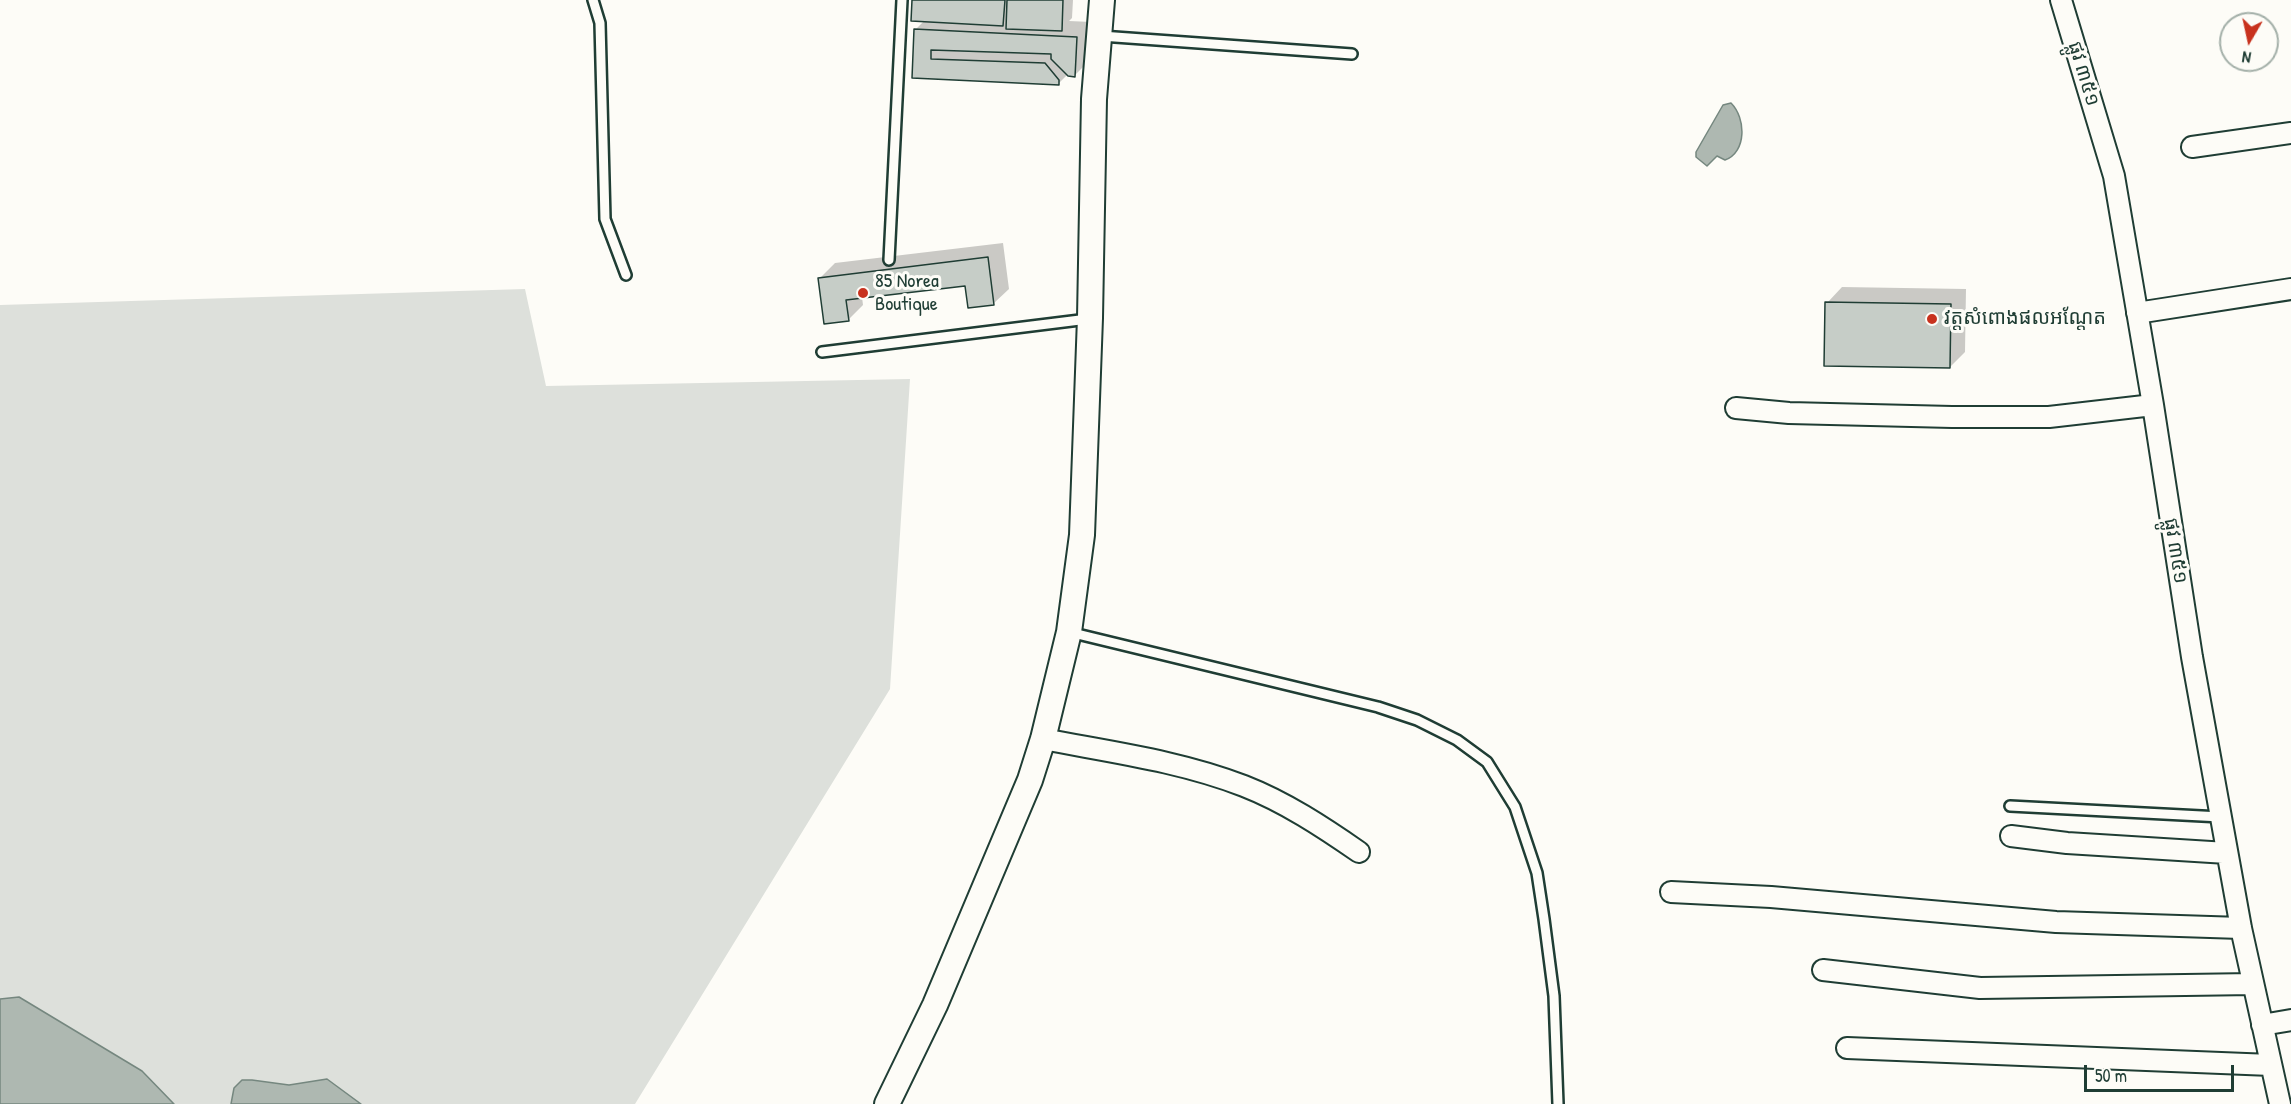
<!DOCTYPE html>
<html>
<head>
<meta charset="utf-8">
<style>
	body { margin:0 }
	#map { position:relative; width:2291px; height:1104px; overflow:hidden; background:#fdfcf7; font-family:"Patrick Hand",sans-serif }
	canvas { display:block }
	.north { position:absolute; left:2219px; top:12px; width:60px; height:60px; box-sizing:border-box; background:#fdfcf7; border:2px solid #a4b0a9; border-radius:50%; rotate:189deg; font-size:16px; font-weight:700; line-height:24px; text-align:center; color:#1f3d34 }
	.north::after { content:''; display:block; margin:auto; width:21px; height:27px; background:#c8321e; clip-path:polygon(50% 0,100% 100%,50% 72%,0 100%) }
	.scale { position:absolute; left:2084px; top:1065px; width:150px; height:27px; box-sizing:border-box; border:3px solid #1f3d34; border-top:0; padding-left:8px; font-size:18px; line-height:21px; white-space:nowrap; color:#1f3d34; -webkit-text-stroke:4px #fdfcf7; paint-order:stroke }
</style>
</head>
<body>
<div id="map">
<canvas width="2291" height="1104"></canvas>
<div class="north">N</div>
<div class="scale">50 m</div>
</div>
<script>
const g = document.querySelector('canvas').getContext('2d');
g.lineJoin = 'round';
function fillPath(path, color) { g.fillStyle = color; g.fill(path, 'evenodd'); }
function stroke(path, color, width, dash) { g.strokeStyle = color; g.lineWidth = width; g.lineCap = dash ? 'butt' : 'round'; g.setLineDash(dash || []); g.stroke(path); }
function drawText(font, color, halo, rows, align = 'center') {
  g.font = font + ' "Patrick Hand","Noto Sans Khmer",sans-serif'; g.lineWidth = 6; g.setLineDash([]); g.textBaseline = 'middle'; g.strokeStyle = halo; g.fillStyle = color; for (const [text, x, y, turn = 0] of rows) {
    g.save(); g.translate(x, y); g.rotate((+turn || 0) * Math.PI / 180); g.textAlign = isNaN(turn) ? turn : align; if (halo) g.strokeText(text, 0, 0); g.fillText(text, 0, 0); g.restore();
  }
}
fillPath(new Path2D(`
	M 525,289 L 546,386 L 910,379 L 890,689 L 635,1104 L 0,1104 L 0,305 Z`), '#dde0db');
const water = new Path2D(`
	M 1731,103 C 1746,118 1747,152 1725,160 L 1717,156 L 1707,166 L 1696,157 L 1696,152 L 1723,105 Z
	M 19,997 L 142,1071 L 174,1104 L 0,1104 L 0,999 Z
	M 327,1079 L 361,1104 L 231,1104 L 234,1088 L 242,1080 L 252,1080 L 289,1085 Z`);
fillPath(water, '#aeb8b1');
stroke(water, '#75877f', 1.5);
fillPath(new Path2D(`
	M 914,0 L 1073,0 L 1072,18 L 1069,21 L 1092,22 L 1090,60 L 1075,75 L 1068,74 L 1059,83 L 913,77 L 915,30 L 924,21 Z
	M 1003,243 L 1009,289 L 993,304 L 967,284 L 862,297 L 863,305 L 848,320 L 820,278 L 835,263 Z
	M 1842,287 L 1966,289 L 1965,352 L 1950,367 L 1827,303 Z`), '#0003');
const building = new Path2D(`
	M 912,0 L 1005,0 L 1003,26 L 911,21 Z
	M 1007,0 L 1063,0 L 1062,31 L 1006,29 Z
	M 914,29 L 1077,37 L 1075,77 L 1068,76 L 1051,59 L 1051,54 L 931,50 L 931,59 L 1045,63 L 1059,80 L 1059,85 L 912,78 Z
	M 988,257 L 994,305 L 968,308 L 965,286 L 846,300 L 849,321 L 824,324 L 818,278 Z
	M 1825,302 L 1951,304 L 1950,368 L 1824,366 Z`);
fillPath(building, '#c6cdc7');
stroke(building, '#1f3d34', 1.5);
const service = new Path2D(`
	M 593,0 L 600,23 L 605,219 L 626,275
	M 1101,36 L 1352,54
	M 889,260 L 902,0
	M 822,352 L 1088,319
	M 1069,632 L 1378,707 L 1417,720 L 1457,740 L 1487,762 L 1515,807 L 1537,873 L 1544,919 L 1554,996 L 1558,1104
	M 2010,806 L 2221,817`);
const minor = new Path2D(`
	M 2061,0 L 2114,176 L 2153,405 L 2192,657 L 2241,928 L 2280,1104
	M 2192,147 L 2291,133
	M 2137,313 L 2291,289
	M 1736,408 L 1789,413 L 1952,417 L 2049,417 L 2153,405
	M 1043,739 C 1110,752 1180,761 1244,786 C 1285,802 1323,827 1359,852
	M 2011,836 L 2067,843 L 2227,853
	M 1671,892 L 1771,897 L 2056,922 L 2241,928
	M 1823,970 L 1980,988 L 2253,984
	M 2262,1025 L 2291,1020
	M 1847,1048 L 2271,1065`);
const tertiary = new Path2D(`
	M 887,1104 L 935,1005 L 1030,780 L 1043,739 L 1069,632 L 1082,535 L 1090,318 L 1094,99 L 1102,0`);
stroke(service, '#1f3d34', 14);
stroke(minor, '#1f3d34', 24);
stroke(tertiary, '#1f3d34', 28);
stroke(service, '#fdfcf7', 9);
stroke(minor, '#fdfcf7', 20);
stroke(tertiary, '#fdfcf7', 24);
for (const [x, y, r, color] of [
	[863,293,6,"#c8321e"],
	[1932,319,6,"#c8321e"]
]) { const dot = new Path2D(); dot.arc(x, y, r, 0, 2 * Math.PI); g.fillStyle = color; g.fill(dot); stroke(dot, '#fdfcf7', 2); }
drawText('20px', '#1f3d34', '#fdfcf7', [
	["ផ្លូវ ៣៥១",2083,74,73],
	["ផ្លូវ ៣៥១",2175,551,81]
]);
drawText('20px', '#1f3d34', '#fdfcf7', [
	["85 Norea",875,282],
	["Boutique",875,305],
	["វត្តសំពោងផលអណ្តែត",1944,319]
], 'left');
</script>
</body>
</html>
